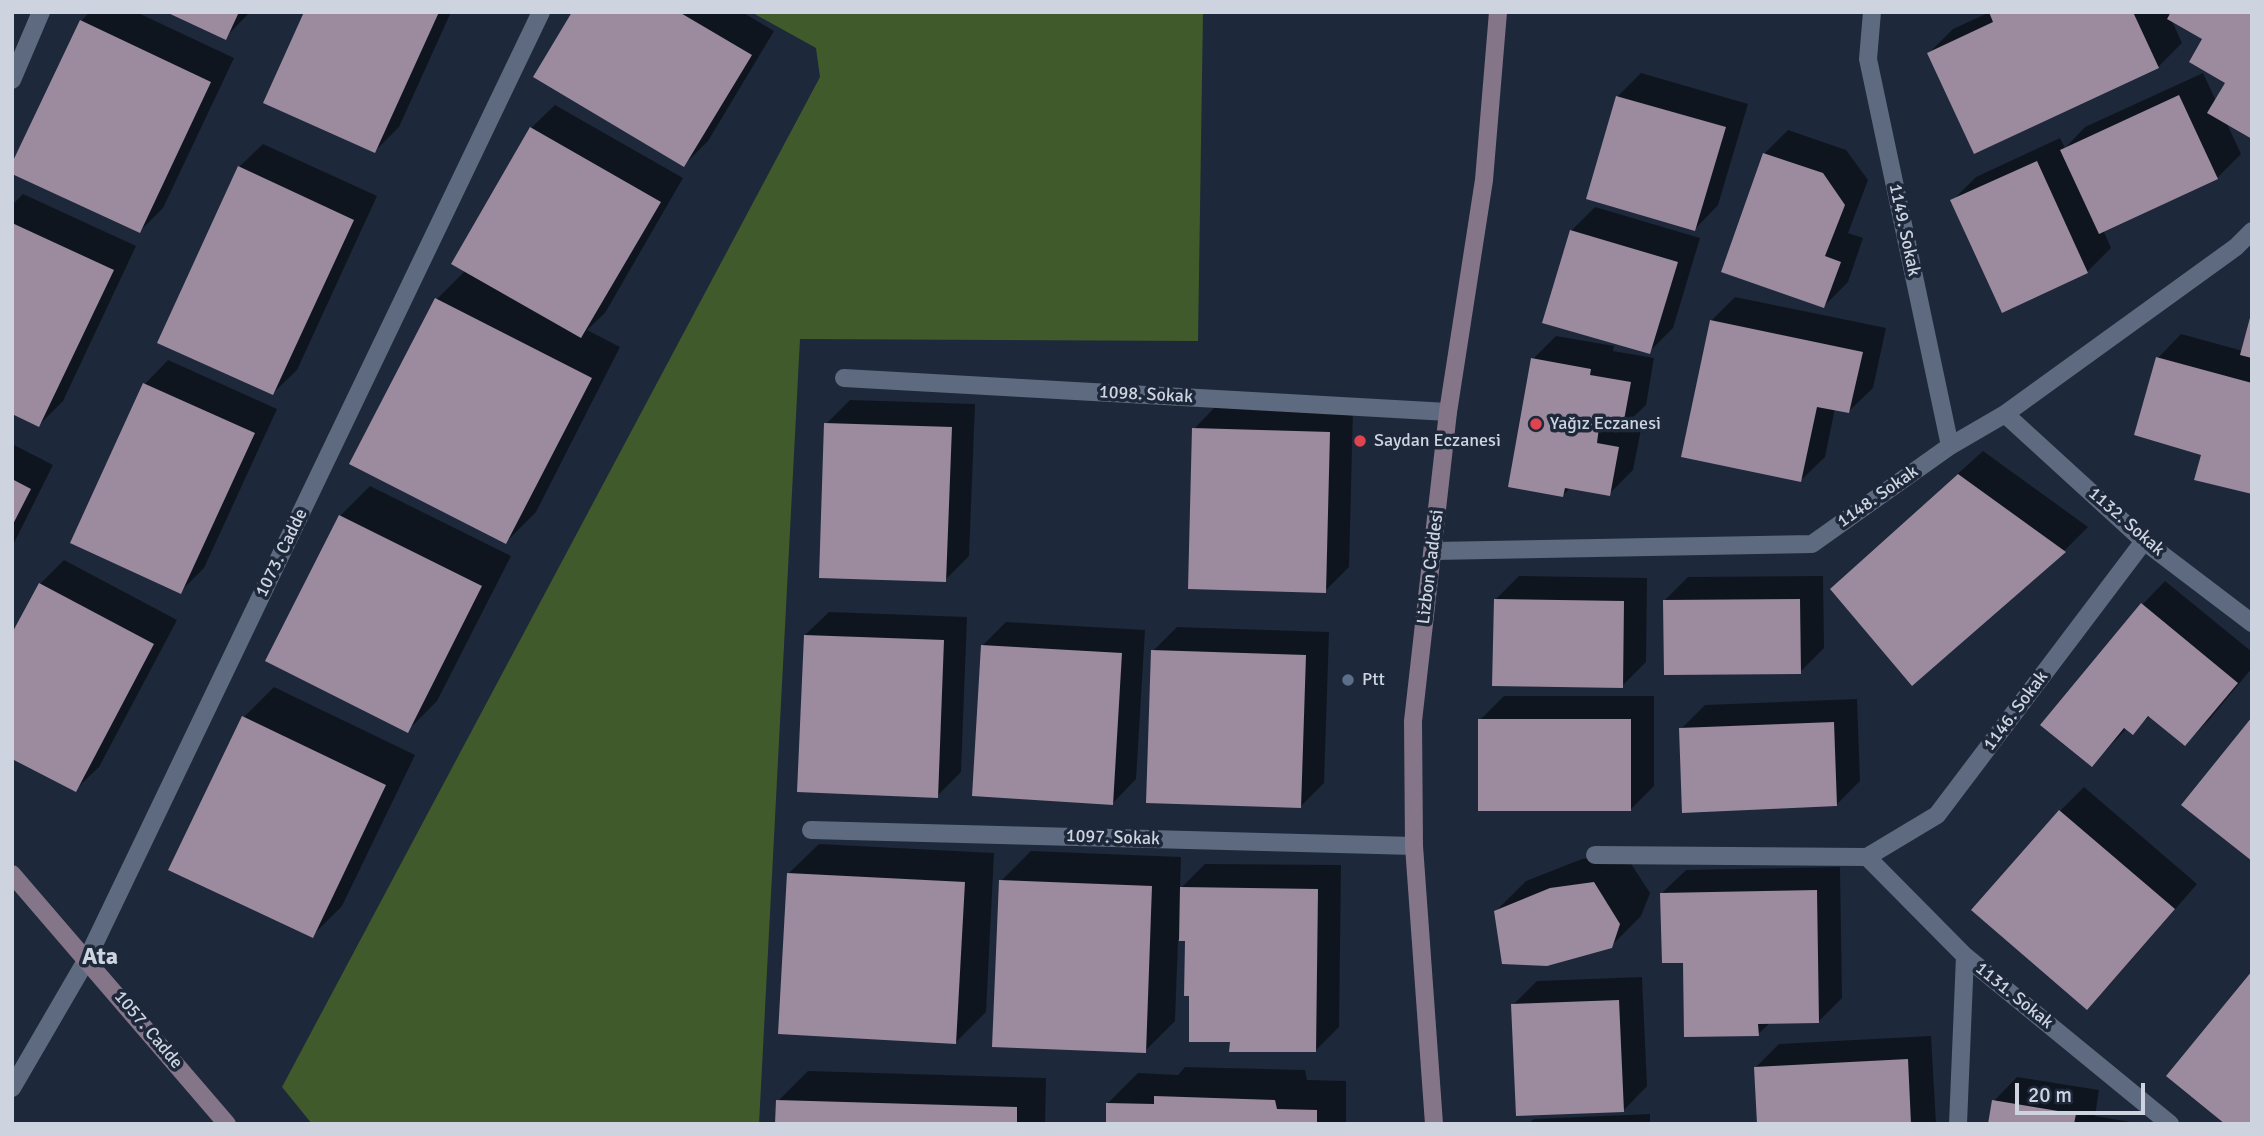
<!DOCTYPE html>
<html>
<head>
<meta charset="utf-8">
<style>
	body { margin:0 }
	#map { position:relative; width:2264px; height:1136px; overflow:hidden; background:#1d283a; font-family:Signika,sans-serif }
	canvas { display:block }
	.frame { position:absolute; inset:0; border:14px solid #cdd4e0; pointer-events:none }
	.scale { position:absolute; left:2015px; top:1083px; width:130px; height:32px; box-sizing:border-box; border:4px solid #cdd4e0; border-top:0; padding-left:9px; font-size:21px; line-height:24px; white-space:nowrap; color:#cdd4e0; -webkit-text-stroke:5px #1d283a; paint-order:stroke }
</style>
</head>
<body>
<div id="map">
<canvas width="2264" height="1136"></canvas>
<div class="frame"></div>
<div class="scale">20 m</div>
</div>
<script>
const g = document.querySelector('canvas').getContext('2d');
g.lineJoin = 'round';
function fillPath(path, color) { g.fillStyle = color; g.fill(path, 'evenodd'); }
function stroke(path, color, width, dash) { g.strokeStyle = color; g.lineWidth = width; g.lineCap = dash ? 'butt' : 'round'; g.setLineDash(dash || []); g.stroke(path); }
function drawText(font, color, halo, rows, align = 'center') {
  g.font = font + ' Signika,sans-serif'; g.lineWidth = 7; g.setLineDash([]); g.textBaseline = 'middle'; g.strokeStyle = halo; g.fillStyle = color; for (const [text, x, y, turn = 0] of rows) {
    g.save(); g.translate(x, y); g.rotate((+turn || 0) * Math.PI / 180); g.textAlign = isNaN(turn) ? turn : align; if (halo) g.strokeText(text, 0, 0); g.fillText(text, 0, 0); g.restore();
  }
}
fillPath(new Path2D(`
	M 751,12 L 1203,12 L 1198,341 L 800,339 L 759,1124 L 312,1124 L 282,1087 L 820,77 L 816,48 Z`), '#405a2b');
fillPath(new Path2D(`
	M 90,12 L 136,12 L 234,58 L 163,208 L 140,231 L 81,21 Z
	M 170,12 L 250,12 L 225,38 Z
	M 306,12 L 451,12 L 399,127 L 375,151 Z
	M 574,12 L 742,12 L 774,31 L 708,141 L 684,165 Z
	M 1990,12 L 2168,12 L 2170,18 L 2252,12 L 2226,122 L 2241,154 L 2217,178 L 2103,230 L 2111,248 L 2087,272 L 1952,201 L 1976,177 L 2060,138 L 2065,148 L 2085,127 L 2203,73 L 2216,101 L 2227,83 L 2204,39 L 2171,19 L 2182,43 L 2158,67 L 1975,152 L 1929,53 L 1953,29 Z
	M 1641,73 L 1748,104 L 1718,205 L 1695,229 L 1618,96 Z
	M 555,105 L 683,178 L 605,313 L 587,330 L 620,347 L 536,512 L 506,542 L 352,463 L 437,299 L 466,270 L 531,128 Z
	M 1788,130 L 1846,150 L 1868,180 L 1848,233 L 1863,238 L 1848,282 L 1824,306 L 1764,154 Z
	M 263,144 L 377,196 L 297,370 L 273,393 L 239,167 Z
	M 23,194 L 136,246 L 63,401 L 39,425 L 12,412 L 12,205 Z
	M 1595,207 L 1700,238 L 1673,328 L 1649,352 L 1571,231 Z
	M 1735,297 L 1886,328 L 1873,388 L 1849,411 L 1835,408 L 1825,457 L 1801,480 L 1711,321 Z
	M 2252,317 L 2252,493 L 2158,358 L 2181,334 L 2243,351 Z
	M 1556,336 L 1614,346 L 1613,351 L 1654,358 L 1646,405 L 1629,421 L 1642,424 L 1633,470 L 1609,494 L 1571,487 L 1563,495 L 1533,359 Z
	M 168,360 L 277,409 L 204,568 L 180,592 L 72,542 L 145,384 Z
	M 850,400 L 975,404 L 969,556 L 945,580 L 826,424 Z
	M 1217,405 L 1353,409 L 1349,567 L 1325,591 L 1194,429 Z
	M 12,444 L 53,465 L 12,547 Z
	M 1983,451 L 2088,527 L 2065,550 L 1912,683 L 1856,566 Z
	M 370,486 L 511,556 L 437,701 L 407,731 L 340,516 Z
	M 64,560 L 177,620 L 99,767 L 75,790 L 40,584 Z
	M 1519,576 L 1647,578 L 1646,662 L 1622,686 L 1495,600 Z
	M 1823,576 L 1824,648 L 1800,672 L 1665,600 L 1688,577 Z
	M 2165,581 L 2252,652 L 2252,668 L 2209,720 L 2185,744 L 2150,715 L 2133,733 L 2127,728 L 2092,765 L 2142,605 Z
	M 829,612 L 967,617 L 961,772 L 937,796 L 805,635 Z
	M 1006,622 L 1145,630 L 1136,779 L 1113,803 L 983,645 Z
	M 1177,627 L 1329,632 L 1324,783 L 1300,807 L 1153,651 Z
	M 274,687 L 415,755 L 342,906 L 312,936 L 244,717 Z
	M 1504,696 L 1654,696 L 1654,786 L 1630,810 L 1480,720 Z
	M 1857,699 L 1860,781 L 1836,805 L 1681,729 L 1705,705 Z
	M 2084,787 L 2197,884 L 2110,984 L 2087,1008 L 1974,910 L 2060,811 Z
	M 819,844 L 994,853 L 986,1012 L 956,1042 L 789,873 Z
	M 1031,851 L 1181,857 L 1180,889 L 1205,864 L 1341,865 L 1339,1027 L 1315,1051 L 1232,1041 L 1191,994 L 1187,939 L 1178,939 L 1175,1021 L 1145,1051 L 1001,881 Z
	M 1624,853 L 1650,893 L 1641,916 L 1611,946 L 1496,911 L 1526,881 L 1582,859 Z
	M 1840,867 L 1842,998 L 1818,1022 L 1770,1023 L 1758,1034 L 1684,961 L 1662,893 L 1686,870 Z
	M 1642,977 L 1647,1086 L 1624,1110 L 1513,1005 L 1537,981 Z
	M 1931,1036 L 1936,1124 L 1758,1124 L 1755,1068 L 1779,1044 Z
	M 1185,1067 L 1305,1070 L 1307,1080 L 1346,1081 L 1346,1124 L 1108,1124 L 1108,1103 L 1138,1073 L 1178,1075 Z
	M 808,1071 L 1046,1078 L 1045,1124 L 777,1124 L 778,1101 Z
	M 2017,1077 L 2099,1090 L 2095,1116 L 2142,1124 L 1990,1124 L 1994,1101 Z
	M 1650,1114 L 1650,1124 L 1528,1124 L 1534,1119 Z`), '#0007');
fillPath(new Path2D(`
	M 166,12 L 239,12 L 226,40 Z
	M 304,12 L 439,12 L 375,153 L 263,103 Z
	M 572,12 L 679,12 L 752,55 L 684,167 L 533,77 Z
	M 1989,12 L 2133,12 L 2159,68 L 1974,154 L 1927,53 L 1993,22 Z
	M 2171,12 L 2252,12 L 2252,139 L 2207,113 L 2225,83 L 2189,62 L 2202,39 L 2167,19 Z
	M 80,20 L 211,82 L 140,233 L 12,174 L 12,163 Z
	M 2179,95 L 2218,179 L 2099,234 L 2060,150 Z
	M 1616,96 L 1726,127 L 1695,231 L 1586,199 Z
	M 530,127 L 661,202 L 581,338 L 451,264 Z
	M 1763,153 L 1823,173 L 1845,205 L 1825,256 L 1841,262 L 1824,308 L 1721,272 Z
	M 2037,161 L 2088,273 L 2002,313 L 1950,200 Z
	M 238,166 L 354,220 L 273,395 L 157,343 Z
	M 12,223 L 114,270 L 39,427 L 12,414 Z
	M 1570,230 L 1678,262 L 1650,354 L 1542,323 Z
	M 435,298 L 592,378 L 506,544 L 349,464 Z
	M 2251,314 L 2252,314 L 2252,358 L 2240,355 Z
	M 1710,320 L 1863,352 L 1849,413 L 1817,407 L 1801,482 L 1681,457 Z
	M 2156,357 L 2252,383 L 2252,494 L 2194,480 L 2201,455 L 2134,435 Z
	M 1531,358 L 1591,369 L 1590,375 L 1631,382 L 1622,431 L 1599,427 L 1597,443 L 1619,447 L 1610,496 L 1565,488 L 1563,497 L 1508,487 Z
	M 143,383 L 255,433 L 181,594 L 70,543 Z
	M 824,423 L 952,427 L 946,582 L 819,578 Z
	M 1192,428 L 1330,432 L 1326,593 L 1188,589 Z
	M 1958,474 L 2066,552 L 1912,686 L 1830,589 Z
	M 12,479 L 31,489 L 12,526 Z
	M 339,515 L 482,586 L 408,733 L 265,661 Z
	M 39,583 L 154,644 L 76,792 L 12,759 L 12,633 Z
	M 1494,599 L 1624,601 L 1623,688 L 1492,686 Z
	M 1800,599 L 1801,674 L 1664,675 L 1663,600 Z
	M 2141,603 L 2238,683 L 2185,746 L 2148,716 L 2133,735 L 2124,728 L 2092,767 L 2040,725 Z
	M 804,635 L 944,640 L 938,798 L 797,792 Z
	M 981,645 L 1122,653 L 1113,805 L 972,796 Z
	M 1151,650 L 1306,655 L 1301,808 L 1146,803 Z
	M 242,716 L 386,785 L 313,938 L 168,870 Z
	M 2252,717 L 2252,861 L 2181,805 Z
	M 1478,719 L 1631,719 L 1631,811 L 1478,811 Z
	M 1834,722 L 1837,806 L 1682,813 L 1679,728 Z
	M 2059,810 L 2175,909 L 2087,1010 L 1971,910 Z
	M 787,873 L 965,882 L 956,1044 L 778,1034 Z
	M 999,880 L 1152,886 L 1146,1053 L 992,1047 Z
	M 1594,882 L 1620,924 L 1612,948 L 1547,966 L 1502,964 L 1494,911 L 1550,888 Z
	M 1180,887 L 1318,889 L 1316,1052 L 1229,1052 L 1230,1042 L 1189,1042 L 1189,996 L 1184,996 L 1185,941 L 1179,941 Z
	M 1817,890 L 1819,1023 L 1758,1024 L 1759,1036 L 1684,1037 L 1683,963 L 1662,963 L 1660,893 Z
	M 2252,971 L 2252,1124 L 2225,1124 L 2166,1076 Z
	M 1619,1000 L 1624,1112 L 1516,1116 L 1511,1004 Z
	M 1908,1059 L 1911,1124 L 1757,1124 L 1754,1067 Z
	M 1154,1096 L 1275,1100 L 1277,1109 L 1317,1110 L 1317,1124 L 1106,1124 L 1106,1103 L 1154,1104 Z
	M 776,1100 L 1017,1107 L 1017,1124 L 775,1124 Z
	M 1992,1100 L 2076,1114 L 2074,1124 L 1988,1124 Z`), '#9c8a9f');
stroke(new Path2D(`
	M 1872,12 L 1868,59 L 1950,446
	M 12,80 L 41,12
	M 844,378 L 1448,412
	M 2005,414 L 2144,541 L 2252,623
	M 1434,551 L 1812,544 L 1950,446 L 2005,414 L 2236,247 L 2252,231
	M 811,830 L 1414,846
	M 1595,855 L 1867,857
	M 1867,857 L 1937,815 L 2144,541
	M 1867,857 L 1965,956 L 2170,1124
	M 12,1088 L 87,959 L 541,12
	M 1958,1124 L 1965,956`), '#5d6a7f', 18);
stroke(new Path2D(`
	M 12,874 L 227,1124
	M 1434,1124 L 1414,846 L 1413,721 L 1448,412 L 1484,180 L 1498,12`), '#857588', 18);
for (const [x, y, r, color] of [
	[1536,424,7,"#e0444e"],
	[1360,441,7,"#e0444e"],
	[1348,680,7,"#5c6f8a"]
]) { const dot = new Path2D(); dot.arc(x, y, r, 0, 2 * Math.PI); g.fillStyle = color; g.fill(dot); stroke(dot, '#1d283a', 2.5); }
drawText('18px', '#cdd4e0', '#1d283a', [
	["1149. Sokak",1904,230,78],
	["1098. Sokak",1146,395,3],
	["1148. Sokak",1878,497,-35],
	["1132. Sokak",2126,522,41],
	["1073. Cadde",282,553,-64],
	["Lizbon Caddesi",1431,567,-83],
	["1146. Sokak",2016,711,-53],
	["1097. Sokak",1113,838,2],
	["1131. Sokak",2014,996,39],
	["1057. Cadde",148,1030,50]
]);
drawText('18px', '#cdd4e0', '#1d283a', [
	["Yağız Eczanesi",1550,424],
	["Saydan Eczanesi",1374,441],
	["Ptt",1362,680]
], 'left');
drawText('bold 24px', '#cdd4e0', '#1d283a', [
	["Ata",100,958]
]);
</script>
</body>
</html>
